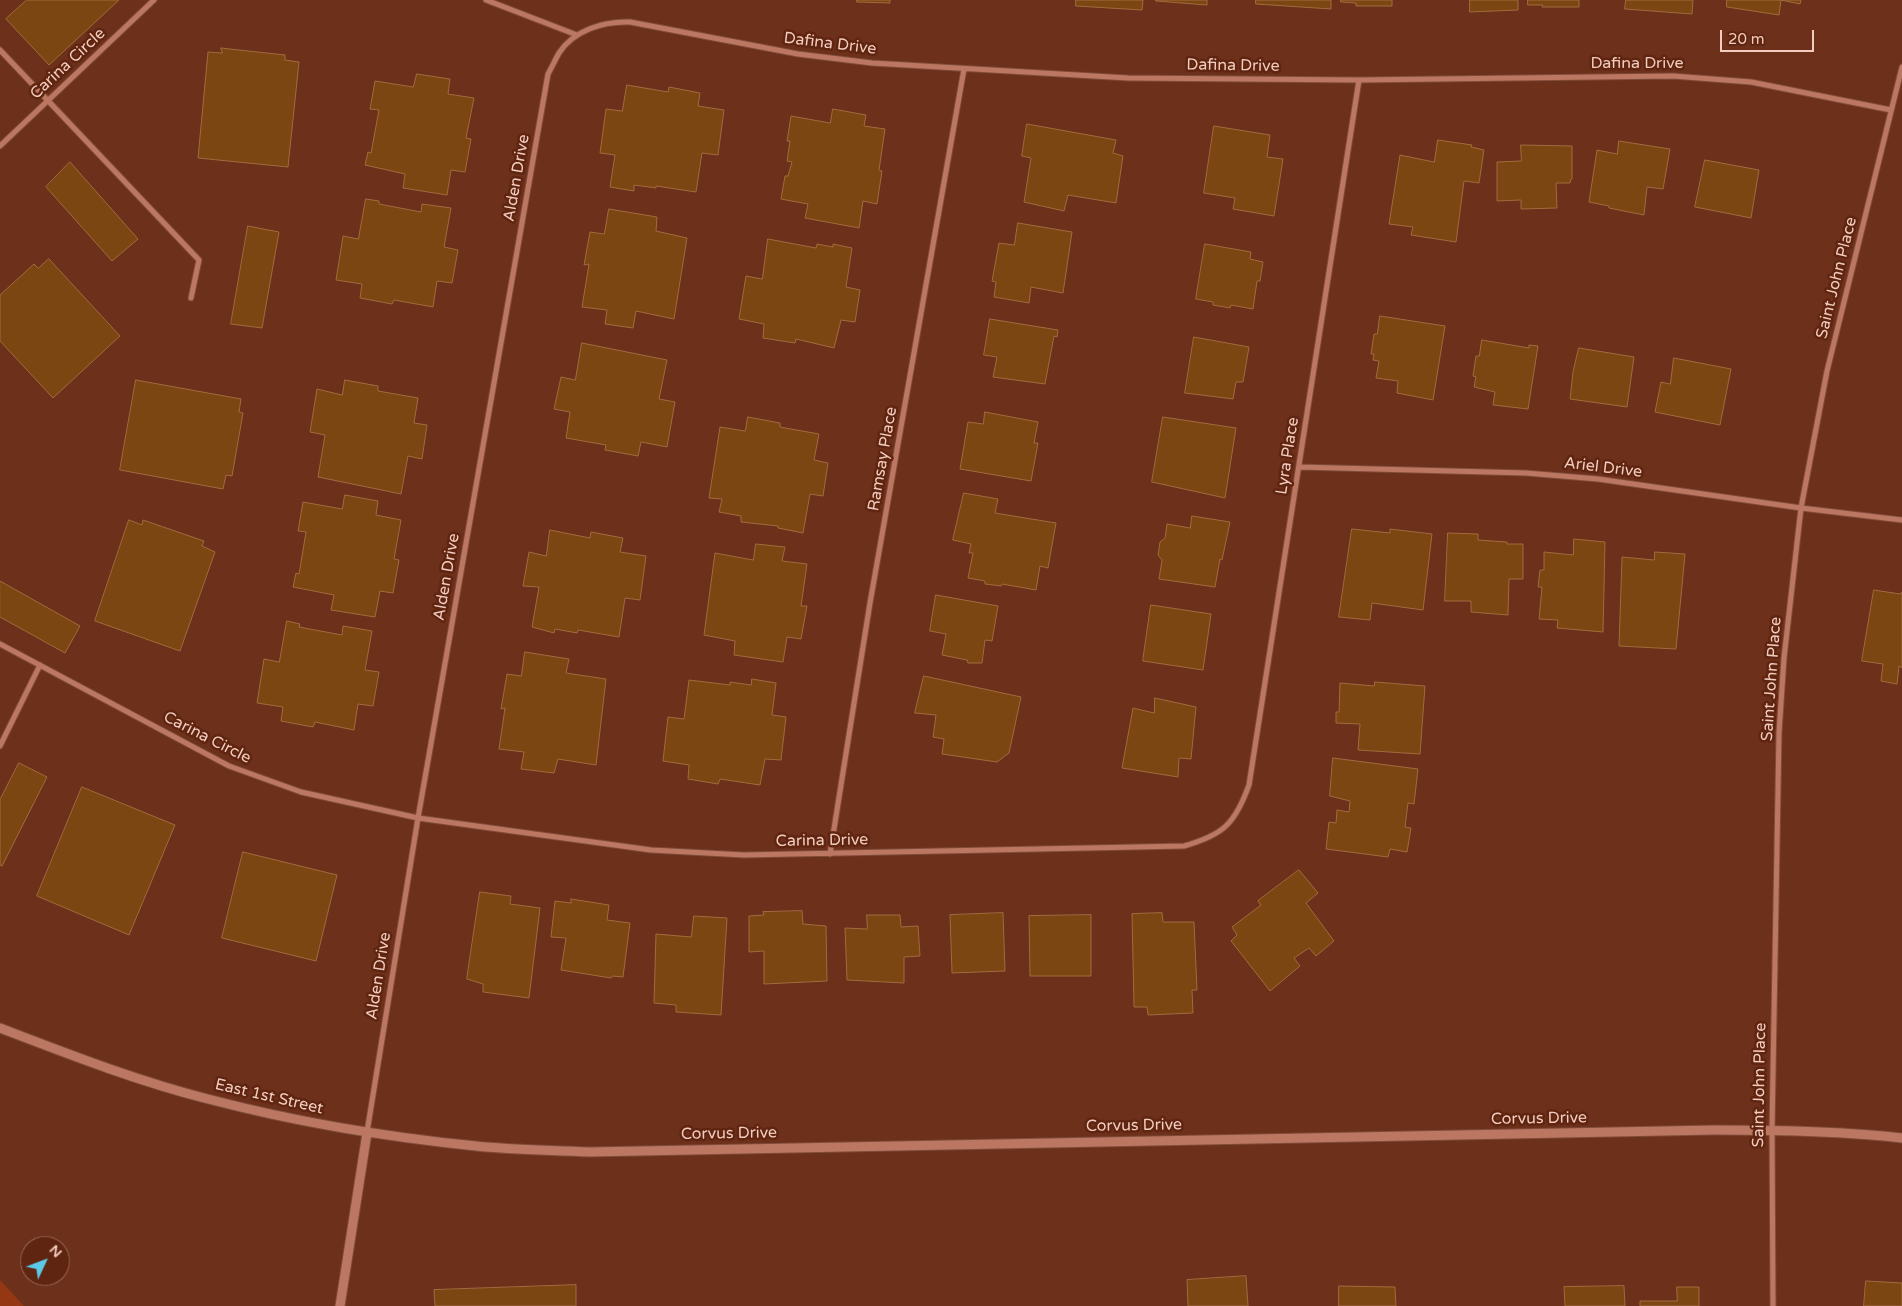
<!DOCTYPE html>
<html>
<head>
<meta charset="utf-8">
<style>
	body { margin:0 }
	#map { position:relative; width:1902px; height:1306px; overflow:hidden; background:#6c301b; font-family:"Varela Round",sans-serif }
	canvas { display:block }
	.north { position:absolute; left:20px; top:1236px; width:50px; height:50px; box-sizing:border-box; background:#602510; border:1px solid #9a6856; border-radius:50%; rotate:47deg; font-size:14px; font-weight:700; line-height:20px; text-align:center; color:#f2ccbf }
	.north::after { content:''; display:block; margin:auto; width:18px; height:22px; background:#5bc8e6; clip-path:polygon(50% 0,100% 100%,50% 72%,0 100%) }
	.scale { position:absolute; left:1720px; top:30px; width:94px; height:22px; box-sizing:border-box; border:2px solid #f2ccbf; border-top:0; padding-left:6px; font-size:15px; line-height:18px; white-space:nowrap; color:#f2ccbf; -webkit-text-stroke:4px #602510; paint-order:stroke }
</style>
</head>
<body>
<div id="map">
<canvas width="1902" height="1306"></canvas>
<div class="north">N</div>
<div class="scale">20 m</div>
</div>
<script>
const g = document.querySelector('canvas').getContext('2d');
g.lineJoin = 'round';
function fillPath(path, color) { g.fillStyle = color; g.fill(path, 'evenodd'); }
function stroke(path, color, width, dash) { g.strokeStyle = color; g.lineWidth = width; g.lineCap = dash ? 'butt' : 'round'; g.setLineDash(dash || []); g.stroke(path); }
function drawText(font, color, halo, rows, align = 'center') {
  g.font = font + ' "Varela Round",sans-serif'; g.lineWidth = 5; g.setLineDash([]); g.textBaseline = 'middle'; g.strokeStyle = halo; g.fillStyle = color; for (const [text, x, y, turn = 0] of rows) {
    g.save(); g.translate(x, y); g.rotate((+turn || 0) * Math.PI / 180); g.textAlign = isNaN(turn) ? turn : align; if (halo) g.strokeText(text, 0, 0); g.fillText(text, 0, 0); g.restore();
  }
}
fillPath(new Path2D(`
	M 0,1280 L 24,1306 L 0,1306 Z`), '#953713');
const building = new Path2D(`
	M 27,0 L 119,0 L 49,65 L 6,19 Z
	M 857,0 L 890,0 L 890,3 L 857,2 Z
	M 1076,0 L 1143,0 L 1142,10 L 1076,6 Z
	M 1156,0 L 1207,0 L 1207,5 L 1156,1 Z
	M 1256,0 L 1331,0 L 1331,9 L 1256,4 Z
	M 1341,0 L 1392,0 L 1392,6 L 1356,6 L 1356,3 L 1341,2 Z
	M 1470,0 L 1518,0 L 1518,10 L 1470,12 Z
	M 1528,0 L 1579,0 L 1579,7 L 1542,7 L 1543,5 L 1528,5 Z
	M 1626,0 L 1693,0 L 1692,14 L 1625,9 Z
	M 1727,0 L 1801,0 L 1800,4 L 1781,0 L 1779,15 L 1727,7 Z
	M 221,48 L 285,55 L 285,60 L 299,62 L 288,167 L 198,158 L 208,52 L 222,53 Z
	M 417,74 L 450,79 L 448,94 L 474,98 L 466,138 L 471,139 L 465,172 L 451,170 L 447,195 L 403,188 L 405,174 L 365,165 L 368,152 L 371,153 L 379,110 L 370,109 L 375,81 L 413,87 Z
	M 627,85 L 668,92 L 669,87 L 700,93 L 698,106 L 724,110 L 718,155 L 702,153 L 696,192 L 656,186 L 656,188 L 634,185 L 634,191 L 610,187 L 615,155 L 600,153 L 606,109 L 622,111 Z
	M 833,109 L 866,115 L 864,126 L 885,129 L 879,170 L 882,171 L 877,204 L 863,201 L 859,228 L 805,218 L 808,204 L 781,199 L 785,176 L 788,176 L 792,162 L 787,161 L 790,141 L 787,141 L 791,116 L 830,123 Z
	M 1027,124 L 1116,140 L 1113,153 L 1123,156 L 1116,203 L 1068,195 L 1064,211 L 1024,202 L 1031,158 L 1022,156 Z
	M 1214,126 L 1270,135 L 1267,157 L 1283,159 L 1274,216 L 1233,209 L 1235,198 L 1204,193 Z
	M 1438,140 L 1472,145 L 1471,147 L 1484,150 L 1479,183 L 1464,181 L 1456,242 L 1411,235 L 1413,227 L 1389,224 L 1400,155 L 1434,162 Z
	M 1619,141 L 1670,149 L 1663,189 L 1647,187 L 1644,215 L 1609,208 L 1609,206 L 1589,202 L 1597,150 L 1617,154 Z
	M 1521,145 L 1572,146 L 1572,179 L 1571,179 L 1570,183 L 1556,183 L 1557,208 L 1521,209 L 1521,200 L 1497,201 L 1497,162 L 1521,161 Z
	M 1705,160 L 1759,170 L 1751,218 L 1695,207 Z
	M 70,162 L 138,239 L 112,261 L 46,187 Z
	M 366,199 L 379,201 L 379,204 L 421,212 L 422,204 L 451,208 L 444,247 L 458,250 L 452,283 L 437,281 L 433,307 L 394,300 L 392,304 L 360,298 L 362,284 L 336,280 L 343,236 L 358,239 Z
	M 609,209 L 657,217 L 656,231 L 687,238 L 674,319 L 636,311 L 633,328 L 605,324 L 607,310 L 582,307 L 589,264 L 584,265 L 590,232 L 604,234 Z
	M 1018,223 L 1072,232 L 1063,293 L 1031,287 L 1029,303 L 994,297 L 996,282 L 992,281 L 999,243 L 1014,245 Z
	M 248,226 L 279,232 L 262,328 L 231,324 Z
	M 768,239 L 816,248 L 817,244 L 833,247 L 833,244 L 852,248 L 846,287 L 860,290 L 855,322 L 841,320 L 834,348 L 796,339 L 795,343 L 763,338 L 764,324 L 739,319 L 746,276 L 762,279 Z
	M 1205,244 L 1251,252 L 1250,259 L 1263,262 L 1260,281 L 1257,281 L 1253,309 L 1231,305 L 1230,308 L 1213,305 L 1213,302 L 1196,299 Z
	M 49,259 L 120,336 L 53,398 L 0,341 L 0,295 L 34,264 L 38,268 Z
	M 1380,316 L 1445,326 L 1433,400 L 1397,393 L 1398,381 L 1376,378 L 1379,361 L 1373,360 L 1374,354 L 1371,354 L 1374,334 L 1377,334 Z
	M 990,319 L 1058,330 L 1057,337 L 1054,336 L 1045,384 L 993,377 L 997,357 L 984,355 Z
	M 1194,337 L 1249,347 L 1243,382 L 1236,382 L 1233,399 L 1185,393 Z
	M 1482,340 L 1529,348 L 1529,345 L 1538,346 L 1528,409 L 1493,405 L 1495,392 L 1474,387 L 1476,377 L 1473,376 L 1476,356 L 1479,356 Z
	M 582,343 L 667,360 L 659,399 L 675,402 L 667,447 L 641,442 L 638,456 L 605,450 L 606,445 L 566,438 L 570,412 L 554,409 L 561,377 L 575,380 Z
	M 1579,348 L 1634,357 L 1627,407 L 1570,399 L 1573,372 Z
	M 1674,358 L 1731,369 L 1720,425 L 1655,412 L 1661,382 L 1670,384 Z
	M 136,380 L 241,399 L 239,412 L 243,413 L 232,476 L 226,475 L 223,489 L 120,470 Z
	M 345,380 L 378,386 L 378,391 L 418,398 L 414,423 L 427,425 L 422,459 L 408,456 L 401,494 L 318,477 L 325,435 L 310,432 L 317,389 L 342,395 Z
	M 985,412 L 1038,422 L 1034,443 L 1038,443 L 1031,481 L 960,469 L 968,422 L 983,424 Z
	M 748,417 L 780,423 L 780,427 L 819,434 L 814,460 L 828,463 L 823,496 L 810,494 L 803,533 L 778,528 L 778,526 L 741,522 L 741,516 L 719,512 L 722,499 L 709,498 L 720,427 L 745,431 Z
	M 1163,417 L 1236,428 L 1225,498 L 1152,482 Z
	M 964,493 L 998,499 L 995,513 L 1056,523 L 1048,568 L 1040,566 L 1036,590 L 1002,584 L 1001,586 L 985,584 L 985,581 L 968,578 L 973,553 L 969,553 L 971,544 L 953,540 Z
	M 345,495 L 378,501 L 376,515 L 401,520 L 394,559 L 399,560 L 393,593 L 380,591 L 375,617 L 331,610 L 334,595 L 293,587 L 296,573 L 299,574 L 306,532 L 298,531 L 303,502 L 342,509 Z
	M 1192,516 L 1230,522 L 1222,560 L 1220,559 L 1215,587 L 1159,579 L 1162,560 L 1158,555 L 1160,542 L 1165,538 L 1167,524 L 1190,528 Z
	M 129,520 L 142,525 L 143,520 L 204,541 L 202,546 L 215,552 L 180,651 L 95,621 Z
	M 1352,529 L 1390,533 L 1390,529 L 1432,534 L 1423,610 L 1372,603 L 1370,620 L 1339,617 Z
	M 550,530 L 590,538 L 591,532 L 623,538 L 620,552 L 646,556 L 640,600 L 625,598 L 619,637 L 578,630 L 577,633 L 555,629 L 554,633 L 532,627 L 539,587 L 523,586 L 529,552 L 546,556 Z
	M 1448,533 L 1478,534 L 1478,540 L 1507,542 L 1507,544 L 1523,544 L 1523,579 L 1509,579 L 1508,615 L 1471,612 L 1471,601 L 1445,601 Z
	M 1574,539 L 1605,542 L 1603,632 L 1557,628 L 1558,620 L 1539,619 L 1542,587 L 1538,587 L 1540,570 L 1544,570 L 1544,552 L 1573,555 Z
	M 756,544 L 785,547 L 782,561 L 807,564 L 801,606 L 807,606 L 801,639 L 787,637 L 783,662 L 734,655 L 735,641 L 704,635 L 715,553 L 753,560 Z
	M 1655,552 L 1685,554 L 1676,649 L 1619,646 L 1622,557 L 1654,560 Z
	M 0,581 L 80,626 L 65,653 L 0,617 Z
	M 1874,590 L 1900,594 L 1902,592 L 1902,668 L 1899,666 L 1897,684 L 1881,681 L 1883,664 L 1862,661 Z
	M 936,595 L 998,606 L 992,641 L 985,640 L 982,663 L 968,663 L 967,660 L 942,655 L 946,634 L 930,631 Z
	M 1151,605 L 1211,614 L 1203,670 L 1143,661 Z
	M 287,621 L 300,624 L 299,627 L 342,635 L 343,626 L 372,631 L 365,670 L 379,672 L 373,706 L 358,704 L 354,730 L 315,722 L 313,727 L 281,721 L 283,707 L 257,703 L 264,659 L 279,662 Z
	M 525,652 L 569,659 L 566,673 L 606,679 L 596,765 L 558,759 L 554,773 L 521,769 L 524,752 L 499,749 L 505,708 L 501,709 L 507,674 L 521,676 Z
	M 924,676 L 1021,697 L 1009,753 L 997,762 L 942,754 L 944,739 L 933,737 L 936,715 L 915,713 Z
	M 752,679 L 776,683 L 772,715 L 786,717 L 781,760 L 765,759 L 760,785 L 720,779 L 718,784 L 688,779 L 689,765 L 663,761 L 668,717 L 684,719 L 689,680 L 730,685 L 730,682 L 751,685 Z
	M 1375,682 L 1425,686 L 1420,754 L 1358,750 L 1360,724 L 1336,723 L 1336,712 L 1339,712 L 1340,683 L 1374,686 Z
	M 1155,698 L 1196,707 L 1191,759 L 1179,758 L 1178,777 L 1122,768 L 1133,708 L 1154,713 Z
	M 1333,758 L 1418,769 L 1414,804 L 1408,803 L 1405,827 L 1411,828 L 1407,852 L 1390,849 L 1388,857 L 1326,849 L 1329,822 L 1336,823 L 1337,810 L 1349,812 L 1350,801 L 1330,796 Z
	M 19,763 L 47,777 L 2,866 L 0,865 L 0,800 Z
	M 82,787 L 175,825 L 129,935 L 37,896 Z
	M 243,852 L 337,875 L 316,961 L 222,938 Z
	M 1299,870 L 1318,893 L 1306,903 L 1334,941 L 1316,956 L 1309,948 L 1294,958 L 1300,966 L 1270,991 L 1231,941 L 1237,935 L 1232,927 L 1261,905 L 1258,901 Z
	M 480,892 L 511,896 L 510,904 L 540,908 L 529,998 L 483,992 L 483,984 L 467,979 Z
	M 571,899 L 609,905 L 607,920 L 630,923 L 623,977 L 612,976 L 611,978 L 561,970 L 566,938 L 551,937 L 555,901 L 571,903 Z
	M 802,911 L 803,924 L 826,926 L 827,981 L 764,984 L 764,951 L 749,952 L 749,916 L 764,915 L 763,912 Z
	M 1003,913 L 1005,971 L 952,973 L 950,915 Z
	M 1162,913 L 1163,922 L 1194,922 L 1197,990 L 1192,990 L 1193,1013 L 1148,1015 L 1147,1007 L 1134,1007 L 1132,914 Z
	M 867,915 L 900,915 L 901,927 L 918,926 L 920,956 L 904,957 L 904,983 L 847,980 L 845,928 L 867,929 Z
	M 1091,915 L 1091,976 L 1030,976 L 1029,916 Z
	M 694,916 L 727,918 L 721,1015 L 676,1012 L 676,1005 L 654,1003 L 656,934 L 691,937 Z
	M 1246,1276 L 1248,1306 L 1188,1306 L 1187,1280 Z
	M 1866,1281 L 1902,1283 L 1902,1306 L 1864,1306 Z
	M 576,1285 L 576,1306 L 435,1306 L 434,1290 Z
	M 1339,1286 L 1395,1287 L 1396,1306 L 1339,1306 Z
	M 1624,1286 L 1625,1306 L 1565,1306 L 1564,1287 Z
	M 1677,1287 L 1699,1287 L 1699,1306 L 1640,1306 L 1640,1301 L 1677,1301 Z`);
fillPath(building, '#7c4613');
stroke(building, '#a16b3e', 1);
const minor = new Path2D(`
	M 486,0 L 577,35
	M 0,50 L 199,260 L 191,298
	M 0,146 L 154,0
	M 1299,467 L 1526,473 L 1598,479 L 1801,508 L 1902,520
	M 0,644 L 229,766 L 301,792 L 418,818 L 651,850 L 744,855 L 1184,846 C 1223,835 1235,824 1249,785 L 1359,80
	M 0,746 L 40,665
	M 830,854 L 870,603 L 964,69
	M 367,1132 L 418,818 L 548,74 C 552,67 555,60 559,53 C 574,30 604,21 630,22 L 798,54 L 872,63 L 1128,78 L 1359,80 L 1673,76 L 1751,82 L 1891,110
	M 1773,1306 L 1772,1130 L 1779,733 L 1784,658 L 1801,508 L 1827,371 L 1902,67`);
const tertiary = new Path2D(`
	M 0,1028 C 68,1054 137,1081 208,1099 C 296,1122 385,1137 476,1146 C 513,1150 552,1150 589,1152 L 1715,1130 C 1777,1130 1840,1131 1902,1138
	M 340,1306 L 367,1133`);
stroke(minor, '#7f4b39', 7);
stroke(tertiary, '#7f4b39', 11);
stroke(minor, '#bb7761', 5);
stroke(tertiary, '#bb7761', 9);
drawText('16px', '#f2ccbf', '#602510', [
	["Dafina Drive",830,44,7],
	["Carina Circle",68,64,-43],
	["Dafina Drive",1637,64],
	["Dafina Drive",1233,66,1],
	["Alden Drive",517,178,-80],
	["Saint John Place",1837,278,-76],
	["Lyra Place",1288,456,-81],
	["Ramsay Place",883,459,-80],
	["Ariel Drive",1603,468,7],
	["Alden Drive",447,577,-80],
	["Saint John Place",1772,679,-86],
	["Carina Circle",207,738,27],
	["Carina Drive",822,841,-1],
	["Alden Drive",379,976,-81],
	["Saint John Place",1760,1085,-89],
	["East 1st Street",269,1097,13],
	["Corvus Drive",1539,1119,-1],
	["Corvus Drive",1134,1126,-1],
	["Corvus Drive",729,1134,-1]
]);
</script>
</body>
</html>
